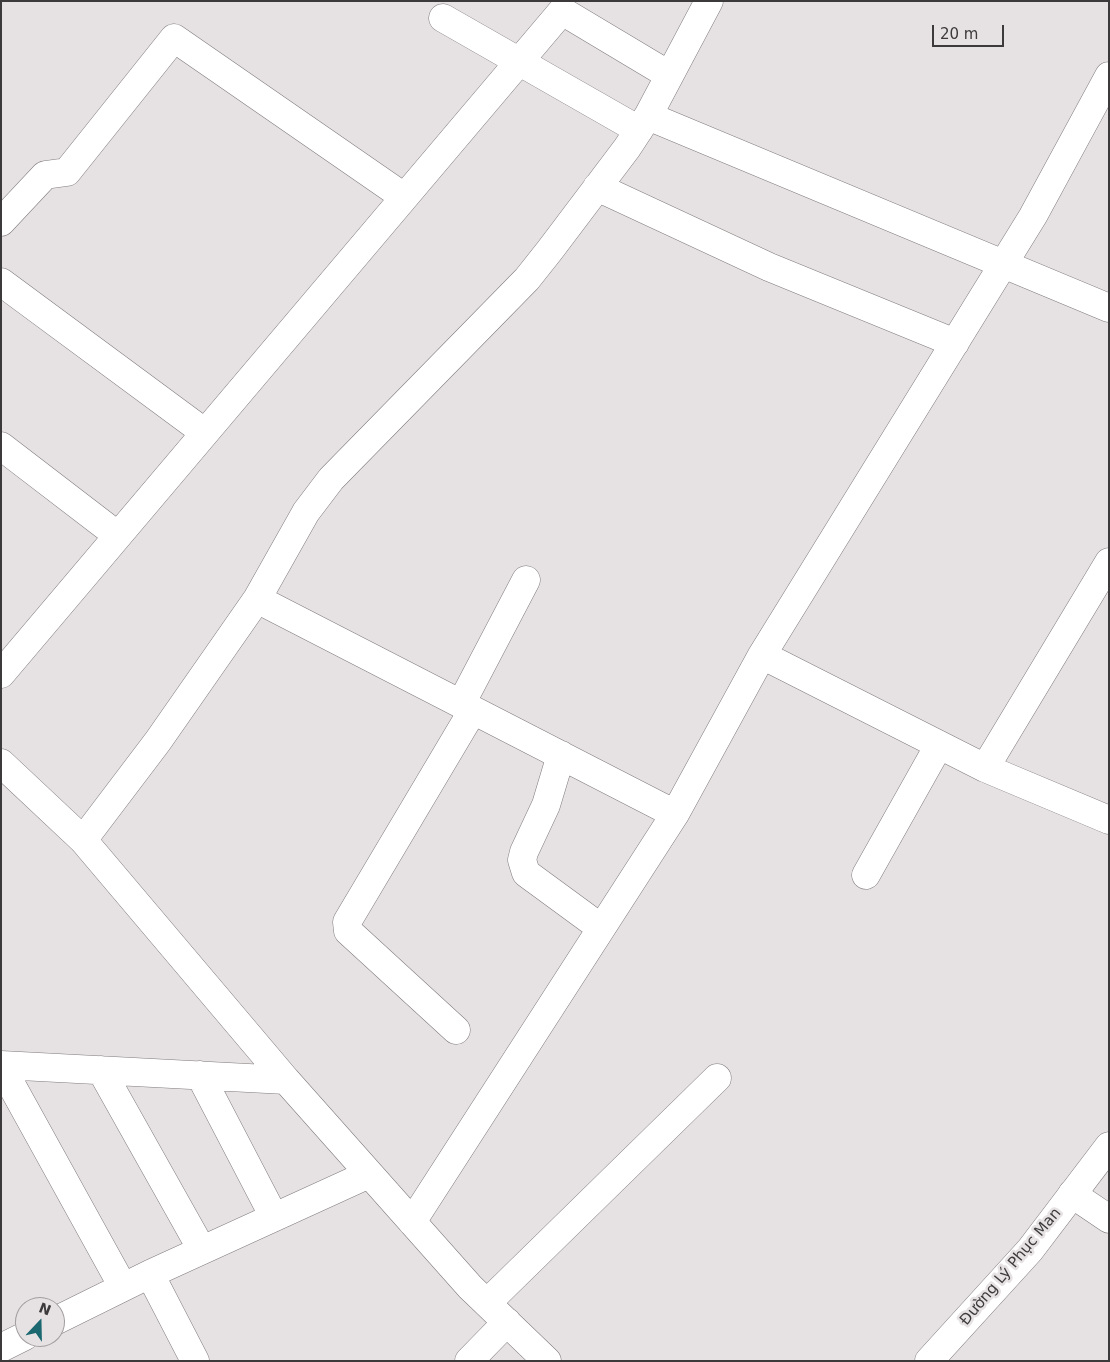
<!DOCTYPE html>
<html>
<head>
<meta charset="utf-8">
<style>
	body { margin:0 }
	#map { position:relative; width:1110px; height:1362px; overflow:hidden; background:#e6e1e2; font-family:"DejaVu Sans",sans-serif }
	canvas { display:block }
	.frame { position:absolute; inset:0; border:2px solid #3c3a3a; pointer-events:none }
	.north { position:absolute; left:15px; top:1297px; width:50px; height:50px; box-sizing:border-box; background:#e6e1e2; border:1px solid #a29e9f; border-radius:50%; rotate:21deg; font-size:14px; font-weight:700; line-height:20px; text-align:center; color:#3c3a3a }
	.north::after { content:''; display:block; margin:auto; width:18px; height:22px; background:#1b6870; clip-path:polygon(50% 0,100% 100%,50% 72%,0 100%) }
	.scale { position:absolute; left:932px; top:25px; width:72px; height:22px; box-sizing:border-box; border:2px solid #3c3a3a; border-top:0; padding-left:6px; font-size:15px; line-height:18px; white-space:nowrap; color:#3c3a3a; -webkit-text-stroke:4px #e6e1e2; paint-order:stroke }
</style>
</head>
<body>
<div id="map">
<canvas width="1110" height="1362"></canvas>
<div class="frame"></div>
<div class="north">N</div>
<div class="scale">20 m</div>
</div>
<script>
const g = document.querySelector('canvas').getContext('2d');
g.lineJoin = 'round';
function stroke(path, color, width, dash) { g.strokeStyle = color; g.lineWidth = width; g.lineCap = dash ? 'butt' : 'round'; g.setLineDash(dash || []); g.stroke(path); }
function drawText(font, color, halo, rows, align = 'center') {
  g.font = font + ' "DejaVu Sans",sans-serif'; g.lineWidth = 5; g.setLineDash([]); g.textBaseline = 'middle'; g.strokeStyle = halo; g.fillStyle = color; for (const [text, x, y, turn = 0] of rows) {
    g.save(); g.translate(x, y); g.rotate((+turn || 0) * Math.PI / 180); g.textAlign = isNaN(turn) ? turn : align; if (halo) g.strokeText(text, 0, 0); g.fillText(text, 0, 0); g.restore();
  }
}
const minor = new Path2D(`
	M 443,18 L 639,130
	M 648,116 L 1109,308
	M 597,187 L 769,267 L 955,343
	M 1,222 L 45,175 L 67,172 L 174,38 L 404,197
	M 1,282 L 204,432
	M 1,446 L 117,535
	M 257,599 L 675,814
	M 762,655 L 985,768 L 1109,820
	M 1,674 L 562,11 L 669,75
	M 461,704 L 526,580
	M 561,755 L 546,805 L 524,852 L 522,860 L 526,873 L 601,928
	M 1,763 L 83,840 L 286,1080
	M 985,768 L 1109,562
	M 83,840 L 158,741 L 257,599 L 306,512 L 331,479 L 527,279 L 550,250 L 627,148 L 648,116 L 709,1
	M 866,875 L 939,745
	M 456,1030 L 348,931 L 347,922 L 473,710
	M 1,1065 L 286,1080 L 470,1287 L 547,1361
	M 1,1066 L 123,1287
	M 101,1070 L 202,1250
	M 200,1075 L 274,1217
	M 1072,1194 L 1109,1219
	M 412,1222 L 675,814 L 762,655 L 1033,216 L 1109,76
	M 150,1274 L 195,1361
	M 487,1303 L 717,1078
	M 55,1321 L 150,1274 L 369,1174
	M 1,1348 L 25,1336
	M 469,1361 L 507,1322`);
const major = new Path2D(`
	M 929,1361 L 1030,1250 L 1109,1146`);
stroke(minor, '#807c7c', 29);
stroke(major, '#807c7c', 29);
stroke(minor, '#fff', 28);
stroke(major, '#fff', 28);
drawText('15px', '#3c3a3a', '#e6e1e2', [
	["Đường Lý Phục Man",1011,1267,-50]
]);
</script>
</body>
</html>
